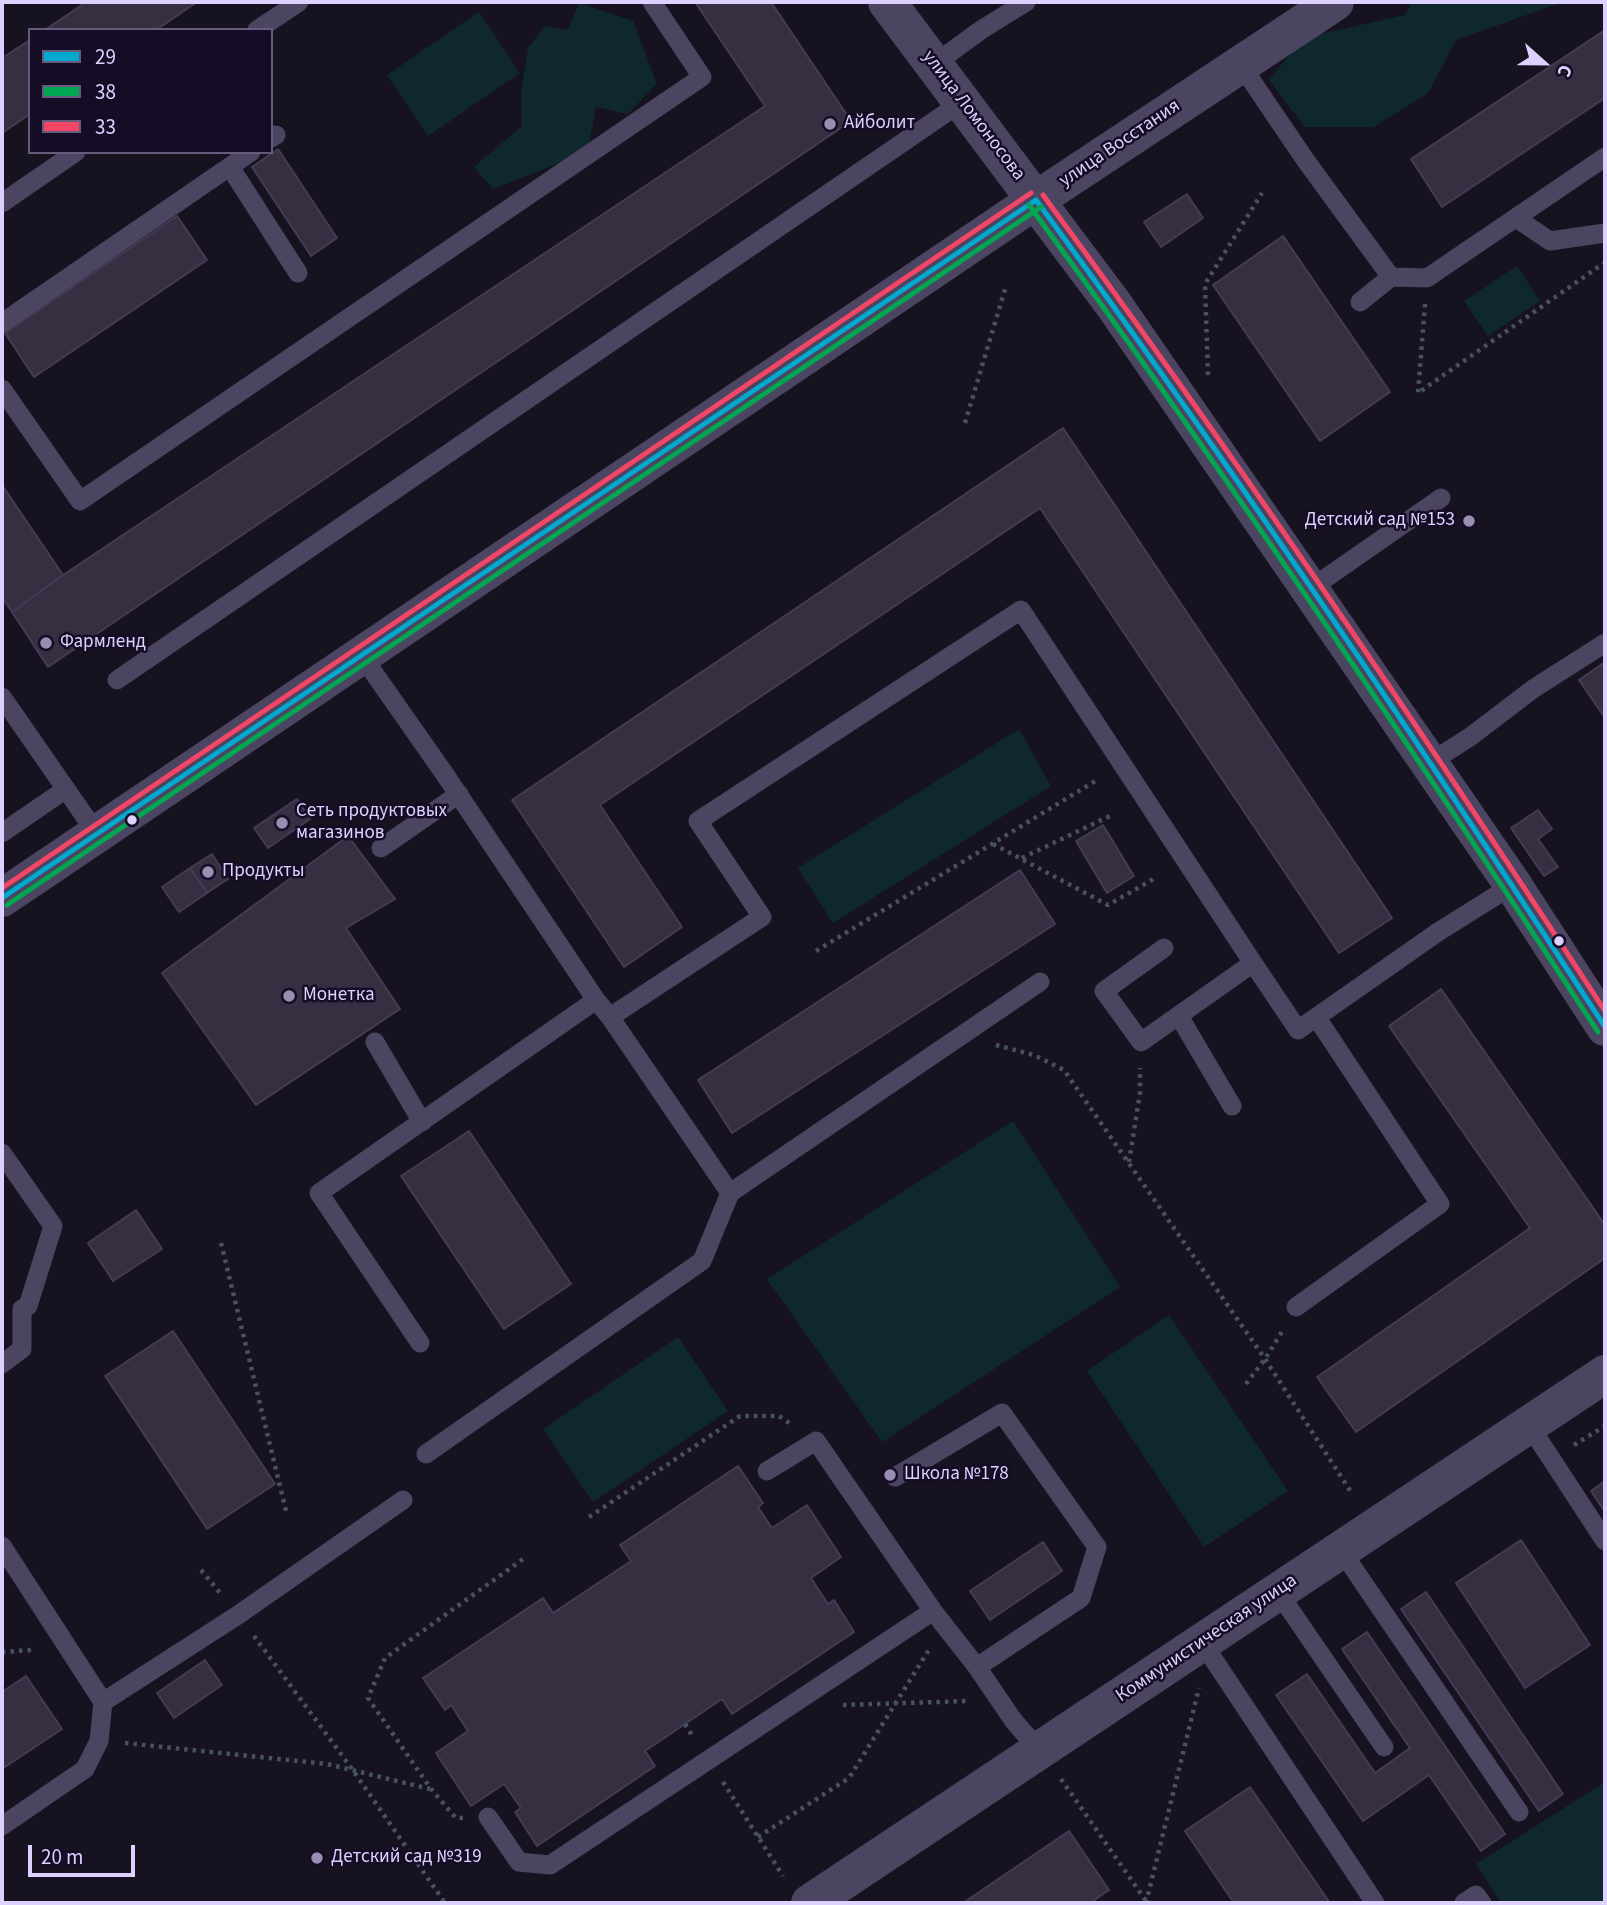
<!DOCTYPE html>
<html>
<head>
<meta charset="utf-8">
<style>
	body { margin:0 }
	#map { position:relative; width:1607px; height:1905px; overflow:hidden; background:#171220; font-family:"Source Sans 3",sans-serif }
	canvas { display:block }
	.frame { position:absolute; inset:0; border:4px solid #ddd1ff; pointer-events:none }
	.legend { position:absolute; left:28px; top:28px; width:245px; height:126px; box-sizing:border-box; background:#150c26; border:2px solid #655b7d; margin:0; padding:9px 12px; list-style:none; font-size:21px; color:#ddd1ff }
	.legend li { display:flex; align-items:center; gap:14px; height:35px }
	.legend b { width:35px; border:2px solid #655b7d }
	.north { position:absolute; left:1509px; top:28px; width:70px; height:70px; -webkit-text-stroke:5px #150c26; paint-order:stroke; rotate:111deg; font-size:19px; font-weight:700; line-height:28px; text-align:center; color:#ddd1ff }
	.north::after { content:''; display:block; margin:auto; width:24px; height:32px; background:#ddd1ff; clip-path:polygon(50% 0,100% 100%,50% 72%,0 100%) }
	.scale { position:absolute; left:28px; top:1845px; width:107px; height:32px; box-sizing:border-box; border:4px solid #ddd1ff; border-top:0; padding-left:9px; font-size:21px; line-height:24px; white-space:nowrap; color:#ddd1ff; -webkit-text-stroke:5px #150c26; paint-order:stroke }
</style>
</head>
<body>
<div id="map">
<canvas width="1607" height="1905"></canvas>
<div class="frame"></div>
<ul class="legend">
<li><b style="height:9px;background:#00a9ce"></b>29</li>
<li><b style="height:9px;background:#00a651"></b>38</li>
<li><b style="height:9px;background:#f34667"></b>33</li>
</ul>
<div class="north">С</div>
<div class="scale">20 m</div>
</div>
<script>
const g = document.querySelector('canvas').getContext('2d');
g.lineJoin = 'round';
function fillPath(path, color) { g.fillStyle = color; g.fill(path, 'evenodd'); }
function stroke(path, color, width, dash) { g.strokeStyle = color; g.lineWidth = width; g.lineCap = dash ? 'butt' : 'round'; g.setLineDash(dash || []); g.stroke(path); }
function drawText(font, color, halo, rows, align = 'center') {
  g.font = font + ' "Source Sans 3",sans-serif'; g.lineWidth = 5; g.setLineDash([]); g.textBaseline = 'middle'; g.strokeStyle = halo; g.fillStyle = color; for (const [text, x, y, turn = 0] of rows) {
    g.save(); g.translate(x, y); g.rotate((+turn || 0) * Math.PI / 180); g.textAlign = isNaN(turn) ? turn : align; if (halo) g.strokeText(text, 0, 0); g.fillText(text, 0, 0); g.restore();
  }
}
fillPath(new Path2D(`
	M 1412,2 L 1563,2 L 1456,40 L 1428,93 L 1374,127 L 1305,127 L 1269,80 L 1303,38 L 1405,15 Z
	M 579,3 L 633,21 L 657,84 L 628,114 L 596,107 L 589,144 L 557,164 L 493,189 L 474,167 L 522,126 L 521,92 L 528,48 L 545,26 L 568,30 Z
	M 479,12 L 520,73 L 428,136 L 387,75 Z
	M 1517,266 L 1540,301 L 1488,336 L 1464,301 Z
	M 1019,729 L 1051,786 L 833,923 L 798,868 Z
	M 1013,1121 L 1120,1287 L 882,1442 L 767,1279 Z
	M 1169,1315 L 1288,1491 L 1204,1547 L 1087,1371 Z
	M 678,1337 L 728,1411 L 593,1502 L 543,1429 Z
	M 1605,1782 L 1605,1903 L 1501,1903 L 1476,1864 Z`), '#0f282e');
const building = new Path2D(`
	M 86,2 L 197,2 L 156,30 L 45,30 Z
	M 695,2 L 771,2 L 851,121 L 48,667 L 12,612 L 63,575 L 765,106 Z
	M 1605,30 L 1605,98 L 1442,207 L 1411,159 Z
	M 30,40 L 30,114 L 2,133 L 2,58 Z
	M 278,149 L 337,238 L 311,256 L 252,167 Z
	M 1187,194 L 1203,218 L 1161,247 L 1144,222 Z
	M 177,216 L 207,260 L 34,377 L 5,333 Z
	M 1283,236 L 1390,392 L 1320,441 L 1213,285 Z
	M 1063,428 L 1392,918 L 1339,953 L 1040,508 L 600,805 L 682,927 L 624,967 L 512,800 Z
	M 2,485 L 63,575 L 12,612 L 2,597 Z
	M 1605,662 L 1605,718 L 1579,680 Z
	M 297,799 L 310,819 L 268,848 L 254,828 Z
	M 1538,810 L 1552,829 L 1538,839 L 1558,867 L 1544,876 L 1511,828 Z
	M 1103,825 L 1134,876 L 1107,893 L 1076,841 Z
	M 348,836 L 395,899 L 346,928 L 400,1009 L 256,1105 L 162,973 Z
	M 212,854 L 228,879 L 207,893 L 190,868 Z
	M 190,868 L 207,893 L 179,912 L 162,887 Z
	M 1020,870 L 1055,924 L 732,1133 L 698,1080 Z
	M 1441,989 L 1605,1225 L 1605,1258 L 1356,1432 L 1317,1377 L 1530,1228 L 1389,1026 Z
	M 469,1131 L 571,1284 L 504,1329 L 401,1176 Z
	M 136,1210 L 162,1249 L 113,1281 L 88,1243 Z
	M 173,1331 L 275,1484 L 207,1529 L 105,1376 Z
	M 738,1466 L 763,1503 L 758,1507 L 772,1528 L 807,1505 L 841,1557 L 811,1578 L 828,1604 L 834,1600 L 854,1632 L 732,1714 L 722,1699 L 645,1751 L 655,1766 L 537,1846 L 515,1812 L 521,1808 L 504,1784 L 471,1806 L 436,1753 L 468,1731 L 451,1705 L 445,1710 L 423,1678 L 543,1598 L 553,1613 L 631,1561 L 620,1545 Z
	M 1605,1481 L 1605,1512 L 1591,1491 Z
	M 1521,1540 L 1590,1645 L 1525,1688 L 1456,1583 Z
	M 1043,1542 L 1062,1571 L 990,1620 L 970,1591 Z
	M 1426,1592 L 1563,1794 L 1539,1811 L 1401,1609 Z
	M 1367,1632 L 1505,1834 L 1481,1851 L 1429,1775 L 1363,1821 L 1276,1695 L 1307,1674 L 1375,1773 L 1410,1748 L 1342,1649 Z
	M 205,1660 L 222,1685 L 174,1718 L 157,1693 Z
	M 26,1676 L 62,1729 L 2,1769 L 2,1692 Z
	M 1250,1787 L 1330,1903 L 1234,1903 L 1185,1831 Z
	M 1069,1831 L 1109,1890 L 1090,1903 L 963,1903 Z`);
fillPath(building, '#362f42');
stroke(building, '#443c55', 2);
stroke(new Path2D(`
	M 1425,304 L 1418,393 L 1604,263
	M 1208,375 L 1205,284 L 1262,193
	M 965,423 L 1006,286
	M 993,844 L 1108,905 L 1157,877
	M 1022,858 L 1114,814
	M 816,951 L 1097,780
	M 996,1045 L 1034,1055 L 1064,1070 L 1265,1359 L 1351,1492
	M 1129,1162 L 1140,1093 L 1140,1068
	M 221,1243 L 286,1511
	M 1246,1384 L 1265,1359 L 1283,1330
	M 1574,1445 L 1605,1426
	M 589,1517 L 740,1416 L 779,1416 L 792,1425
	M 201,1570 L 221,1594
	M 254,1636 L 352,1769 L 445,1903
	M 2,1652 L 31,1650 L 35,1652
	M 843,1705 L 968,1701
	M 685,1724 L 693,1737
	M 125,1743 L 327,1764 L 430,1789
	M 1061,1779 L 1146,1901
	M 723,1782 L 783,1876
	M 463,1818 L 456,1818 L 431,1789 L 368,1698 L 385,1658 L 526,1557
	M 758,1837 L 849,1778 L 930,1648
	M 1146,1903 L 1199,1688`), '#465164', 4.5, [3.5, 5]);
stroke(new Path2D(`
	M 257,30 L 299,2
	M 933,65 L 981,30 L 1026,2
	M 1241,65 L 1306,161 L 1391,277 L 1427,278 L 1605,157
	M 271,138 L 276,135
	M 230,167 L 298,273
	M 2,203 L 76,152
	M 1516,218 L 1550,241 L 1605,233
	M 1360,302 L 1391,277
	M 2,323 L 251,152
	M 2,389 L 80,501 L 702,77 L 652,2
	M 1310,589 L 1441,498
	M 362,656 L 446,776 L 596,1000 L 610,1017 L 730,1193 L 1040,982
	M 117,680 L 962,102
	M 2,697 L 97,834
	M 1429,763 L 1470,737 L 1533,689 L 1605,643
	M 2,833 L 66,789
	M 381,848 L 459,794
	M 1164,948 L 1104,991 L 1141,1042 L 1253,963 L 1298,1030 L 1438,932 L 1513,885
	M 1179,1016 L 1232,1106
	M 610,1017 L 762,917 L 698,821 L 1021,610 L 1253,963
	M 375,1042 L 422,1122
	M 2,1153 L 53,1226 L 28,1306 L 22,1309 L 22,1349 L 2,1364
	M 1296,1307 L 1440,1204 L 1317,1018
	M 420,1343 L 319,1193 L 596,1000
	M 1529,1425 L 1605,1541
	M 426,1454 L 702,1261 L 730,1193
	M 767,1471 L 816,1441 L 933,1611 L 977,1667
	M 895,1477 L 1002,1413 L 1097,1547 L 1081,1598 L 977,1667 L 1013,1720 L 1039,1750
	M 2,1546 L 103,1702 L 99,1741 L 85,1769 L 2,1826
	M 1341,1550 L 1519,1812
	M 1278,1592 L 1384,1747
	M 1202,1642 L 1375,1903
	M 103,1702 L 238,1615 L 403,1500
	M 488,1817 L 519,1862 L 550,1865 L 933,1611
	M 1464,1903 L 1476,1895 L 1482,1903`), '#4b4561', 19);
stroke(new Path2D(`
	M 1036,200 L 1335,2
	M 810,1903 L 1605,1374`), '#4b4561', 38);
stroke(new Path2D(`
	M 887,2 L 1114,305 L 1513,885 L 1605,1027
	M 2,898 L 1036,200`), '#4b4561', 38);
stroke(new Path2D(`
	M 1036,200 C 1234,469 1422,747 1605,1027
	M 2,898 L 1036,200`), '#00a9ce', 5);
stroke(new Path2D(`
	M 1029,205 C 1227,475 1415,752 1598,1032
	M 7,905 L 1041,207`), '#00a651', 5);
stroke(new Path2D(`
	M 1043,195 C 1239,461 1425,735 1605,1011
	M 2,888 L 1031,193`), '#f34667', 5);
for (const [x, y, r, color] of [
	[830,124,7,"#988eb1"],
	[1469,521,7,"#988eb1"],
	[46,643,7,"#988eb1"],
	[132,820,6,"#ddd1ff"],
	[282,823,7,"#988eb1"],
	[208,872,7,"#988eb1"],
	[1559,941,6,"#ddd1ff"],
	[289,996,7,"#988eb1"],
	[890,1475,7,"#988eb1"],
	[317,1858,7,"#988eb1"]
]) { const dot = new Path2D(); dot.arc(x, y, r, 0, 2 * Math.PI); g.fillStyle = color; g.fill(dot); stroke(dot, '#150c26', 2.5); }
drawText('19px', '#ddd1ff', '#150c26', [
	["улица Ломоносова",973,116,53],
	["улица Восстания",1120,144,-34],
	["Коммунистическая улица",1207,1639,-34]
]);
drawText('19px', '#ddd1ff', '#150c26', [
	["Айболит",844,124],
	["Детский сад №153",1455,521,"right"],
	["Фармленд",60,643],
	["Сеть продуктовых",296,812],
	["магазинов",296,834],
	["Продукты",222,872],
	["Монетка",303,996],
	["Школа №178",904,1475],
	["Детский сад №319",331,1858]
], 'left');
</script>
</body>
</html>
